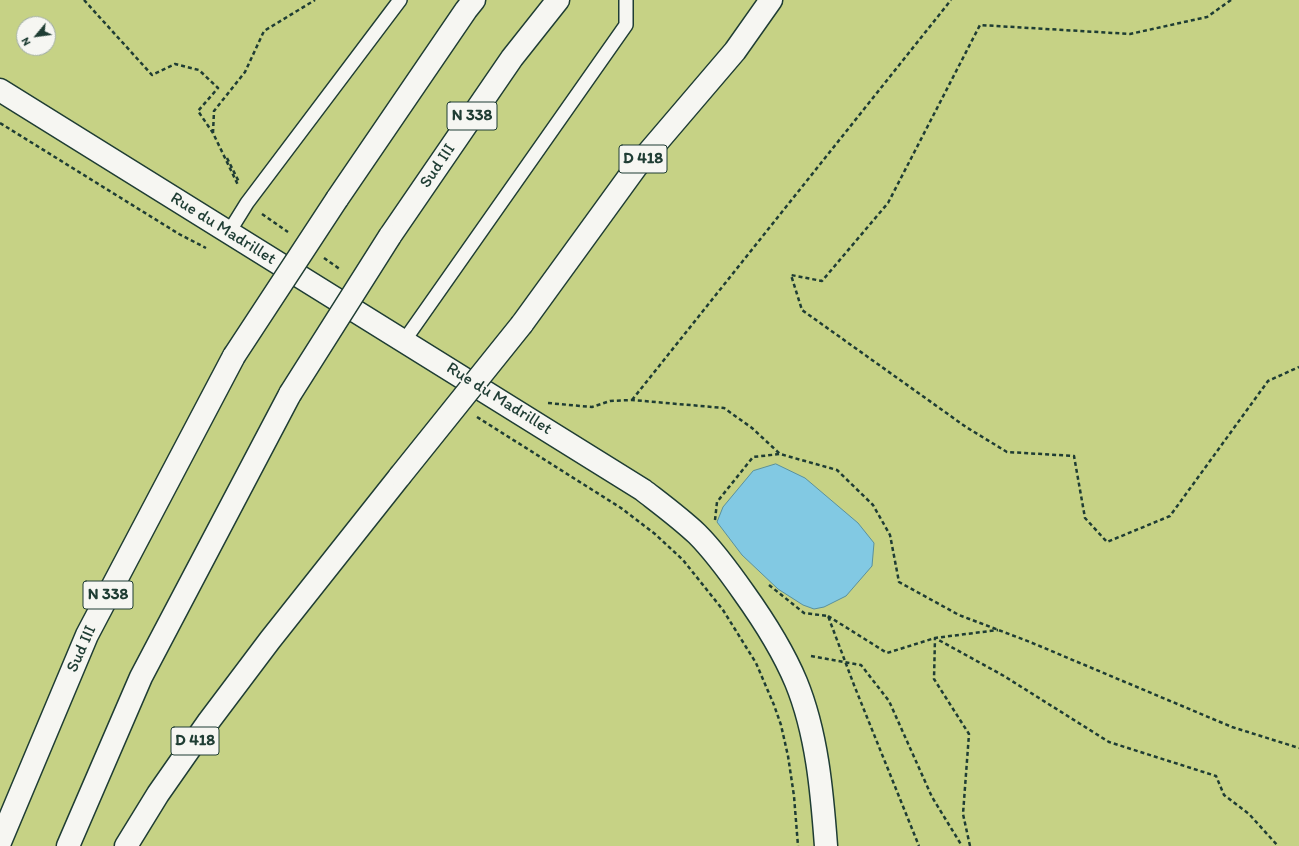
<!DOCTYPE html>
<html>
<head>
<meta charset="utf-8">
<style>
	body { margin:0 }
	#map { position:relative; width:1299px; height:846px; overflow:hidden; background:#eedfe4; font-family:Itim,sans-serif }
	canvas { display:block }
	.north { position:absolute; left:16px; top:16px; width:40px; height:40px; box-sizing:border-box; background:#f6f6f2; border:1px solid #a0aca6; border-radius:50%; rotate:241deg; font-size:11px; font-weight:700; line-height:16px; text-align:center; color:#1f3d34 }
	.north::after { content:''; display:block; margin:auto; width:14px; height:18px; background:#1f3d34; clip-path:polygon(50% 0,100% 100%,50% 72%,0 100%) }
</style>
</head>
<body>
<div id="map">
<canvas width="1299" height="846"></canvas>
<div class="north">N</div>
</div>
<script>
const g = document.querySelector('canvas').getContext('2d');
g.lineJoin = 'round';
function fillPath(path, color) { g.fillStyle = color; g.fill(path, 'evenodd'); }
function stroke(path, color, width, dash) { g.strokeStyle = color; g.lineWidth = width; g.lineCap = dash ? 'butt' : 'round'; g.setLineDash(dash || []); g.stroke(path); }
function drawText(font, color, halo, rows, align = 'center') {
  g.font = font + ' Itim,sans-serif'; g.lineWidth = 3.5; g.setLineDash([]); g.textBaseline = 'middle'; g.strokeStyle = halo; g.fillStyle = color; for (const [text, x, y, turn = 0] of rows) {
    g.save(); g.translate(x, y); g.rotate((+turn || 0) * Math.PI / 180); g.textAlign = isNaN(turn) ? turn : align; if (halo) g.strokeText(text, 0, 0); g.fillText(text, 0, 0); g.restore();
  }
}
fillPath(new Path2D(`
	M 0,0 L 1299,0 L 1299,846 L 0,846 ZM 24,24 L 48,24 L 48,48 L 24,48 Z`), '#c6d285');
const water = new Path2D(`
	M 776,464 L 805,478 L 858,523 L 874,543 L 872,566 L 846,596 L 824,607 L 814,609 L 803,605 L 778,589 L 742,555 L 717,522 L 723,507 L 753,471 Z`);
fillPath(water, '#82c9e3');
stroke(water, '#5a919d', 1);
const lane = new Path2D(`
	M 229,232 L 247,203 L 400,0
	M 404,341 L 626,25 L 626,0`);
const secondary = new Path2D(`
	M 0,90 L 643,490 C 661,504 680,518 697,534 C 715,552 730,573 744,593 C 764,621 783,651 796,682 C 817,733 822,792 826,846`);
const highway = new Path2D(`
	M 337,199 L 466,10 L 474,0
	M 390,236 L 512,58 L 558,0
	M 522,324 L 636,167 L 735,51 L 771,0
	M 0,842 L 87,635 L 234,356
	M 68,846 L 141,677 L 290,394
	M 126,846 L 158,794 L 209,721 L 270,640 L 400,476`);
stroke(lane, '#1f3d34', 16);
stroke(secondary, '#1f3d34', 25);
stroke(highway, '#1f3d34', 25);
stroke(new Path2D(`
	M 84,0 L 152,75 L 175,64 L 199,70 L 218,88 L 198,111 L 213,133 L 238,185
	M 1231,0 L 1207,17 L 1130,34 L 980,25 L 888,203 L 822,281 L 791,275 L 802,310 L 966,427 L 1007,452 L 1074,456 L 1085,518 L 1107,542 L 1170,516 L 1268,381 L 1299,367
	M 0,123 L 179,234 L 206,248
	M 213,133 L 214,111 L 245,72 L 264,31 L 315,0
	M 227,158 L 239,182
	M 262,214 L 288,232
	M 324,258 L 341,270
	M 632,400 L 951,0
	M 548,403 L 592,407 L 610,401 L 632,400 L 724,408 L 752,428 L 780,454
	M 477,417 L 621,508 L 655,534 L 683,560 L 723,610 L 756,663 L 774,705 L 781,725 L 788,756 L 794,796 L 798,846
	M 715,520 L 717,502 L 753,457 L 780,454 L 837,470 L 873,505 L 890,535 L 899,582 L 959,615 L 1030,642 L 1232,727 L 1299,748
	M 769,585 L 804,613 L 828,616 L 854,685 L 919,846
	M 828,616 L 887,653 L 935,638 L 998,630
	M 811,656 L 861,665 L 889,701 L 932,797 L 962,846
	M 970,846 L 963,814 L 969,734 L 934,679 L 935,638 L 1004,676 L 1109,742 L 1216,776 L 1224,795 L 1249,814 L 1278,846`), '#1f3d34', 2.5, [4, 3]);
stroke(lane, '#f6f6f2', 13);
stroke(secondary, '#f6f6f2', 22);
stroke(highway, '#f6f6f2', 22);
const highwayBridge = new Path2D(`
	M 234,356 L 337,199
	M 290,394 L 390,236
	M 400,476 L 522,324`);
stroke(highwayBridge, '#1f3d34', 25, []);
stroke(highwayBridge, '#f6f6f2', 22);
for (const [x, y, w] of [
	[472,116,50],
	[643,159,48],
	[108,595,50],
	[195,741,48]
]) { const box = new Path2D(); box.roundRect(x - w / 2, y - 14, w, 28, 3); g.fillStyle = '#f6f6f2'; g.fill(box); stroke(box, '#1f3d34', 1); }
drawText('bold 16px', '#1f3d34', null, [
	["N 338",472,116],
	["D 418",643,159],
	["N 338",108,595],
	["D 418",195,741]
]);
drawText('17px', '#1f3d34', '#f6f6f2', [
	["Sud III",438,166,-56],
	["Rue du Madrillet",223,229,32],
	["Rue du Madrillet",499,399,32],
	["Sud III",82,649,-66]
]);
</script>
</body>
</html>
